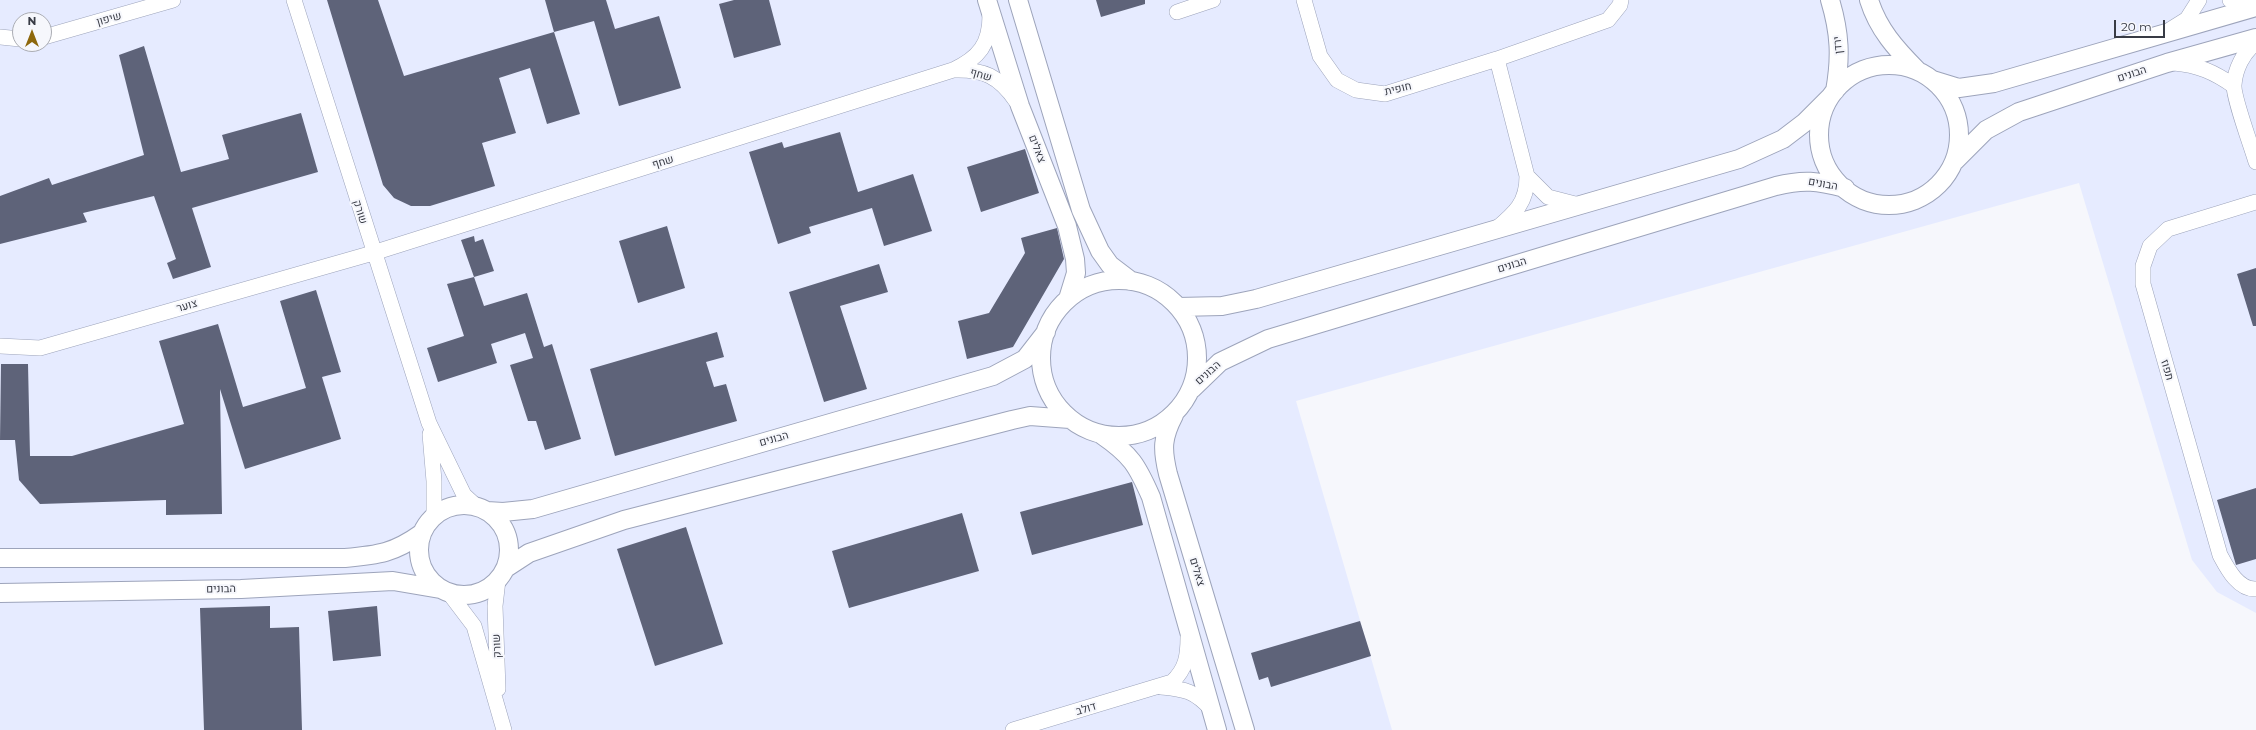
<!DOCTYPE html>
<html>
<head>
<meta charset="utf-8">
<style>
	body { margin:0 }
	#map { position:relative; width:2256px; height:730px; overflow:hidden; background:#f6f7fc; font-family:Montserrat,sans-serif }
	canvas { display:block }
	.north { position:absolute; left:12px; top:12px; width:40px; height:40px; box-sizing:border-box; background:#f6f7fc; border:1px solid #aaacb3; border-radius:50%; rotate:0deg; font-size:11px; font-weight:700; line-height:16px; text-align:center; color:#383b45 }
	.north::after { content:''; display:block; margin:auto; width:14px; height:18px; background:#8e680c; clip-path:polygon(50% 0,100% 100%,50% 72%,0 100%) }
	.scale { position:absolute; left:2114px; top:20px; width:51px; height:18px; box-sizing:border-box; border:2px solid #383b45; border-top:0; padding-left:5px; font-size:12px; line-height:14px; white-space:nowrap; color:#383b45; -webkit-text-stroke:3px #f6f7fc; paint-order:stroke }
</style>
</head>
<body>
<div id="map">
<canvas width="2256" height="730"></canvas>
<div class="north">N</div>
<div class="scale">20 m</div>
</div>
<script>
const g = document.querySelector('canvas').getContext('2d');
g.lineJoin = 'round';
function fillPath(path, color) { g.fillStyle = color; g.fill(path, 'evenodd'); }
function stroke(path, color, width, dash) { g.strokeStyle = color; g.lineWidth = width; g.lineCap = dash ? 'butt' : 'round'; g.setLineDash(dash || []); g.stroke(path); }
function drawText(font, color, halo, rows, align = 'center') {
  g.font = font + ' Montserrat,Heebo,sans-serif'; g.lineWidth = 4; g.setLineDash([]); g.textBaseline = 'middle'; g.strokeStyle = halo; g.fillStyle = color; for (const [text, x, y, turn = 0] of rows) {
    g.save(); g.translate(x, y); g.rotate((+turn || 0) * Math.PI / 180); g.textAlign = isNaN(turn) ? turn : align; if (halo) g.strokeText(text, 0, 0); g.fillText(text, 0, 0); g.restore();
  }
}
fillPath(new Path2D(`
	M 0,0 L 2256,0 L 2256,613 L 2217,592 L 2192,560 L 2079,183 L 1296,401 L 1392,730 L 0,730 ZM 20,20 L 44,20 L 44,44 L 20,44 Z`), '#e6ebff');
fillPath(new Path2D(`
	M 327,0 L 378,0 L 404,76 L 554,32 L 580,114 L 547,124 L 530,68 L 499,78 L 516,133 L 482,143 L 495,186 L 430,206 L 411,206 L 394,198 L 383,185 Z
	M 545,0 L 606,0 L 615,29 L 659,16 L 681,88 L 619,106 L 594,21 L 554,32 Z
	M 734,0 L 769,0 L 781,45 L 734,58 L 719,4 Z
	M 1096,0 L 1145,0 L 1145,4 L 1101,17 Z
	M 144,46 L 181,172 L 229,159 L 222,135 L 301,113 L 318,172 L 192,208 L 211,267 L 173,279 L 167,263 L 176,259 L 154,196 L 83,213 L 87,222 L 0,244 L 0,196 L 49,178 L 52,185 L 144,155 L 119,55 Z
	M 840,132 L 858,192 L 913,174 L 932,231 L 884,246 L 872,208 L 809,227 L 811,233 L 778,244 L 749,152 L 782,142 L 784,148 Z
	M 1025,149 L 1039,193 L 981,212 L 967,167 Z
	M 667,226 L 685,288 L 638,303 L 619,241 Z
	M 1057,228 L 1064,259 L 1013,347 L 967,359 L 958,321 L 989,313 L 1025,253 L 1021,238 Z
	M 474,236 L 475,242 L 483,239 L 494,271 L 474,277 L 461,240 Z
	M 879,264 L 888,292 L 840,306 L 867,389 L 824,402 L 789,292 Z
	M 2256,268 L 2256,326 L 2253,326 L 2237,274 Z
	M 474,277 L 484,306 L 527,293 L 544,347 L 552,344 L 581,439 L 545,450 L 536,421 L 528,421 L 510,365 L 533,358 L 525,333 L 491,344 L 497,363 L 438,382 L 427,348 L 464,336 L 447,284 Z
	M 316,290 L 341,372 L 322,377 L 341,439 L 245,469 L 220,389 L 222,514 L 166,515 L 166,500 L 40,504 L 19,480 L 15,440 L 0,440 L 1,364 L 28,364 L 30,456 L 72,456 L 184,424 L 159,341 L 218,324 L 243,407 L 306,388 L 280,301 Z
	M 717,332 L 724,357 L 706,362 L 714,387 L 726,384 L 737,421 L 615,456 L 590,369 Z
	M 1132,482 L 1143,525 L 1032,555 L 1020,512 Z
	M 2256,488 L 2256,559 L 2236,565 L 2217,500 Z
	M 962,513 L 979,571 L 849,608 L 832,551 Z
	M 686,527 L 723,644 L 655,666 L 617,549 Z
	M 270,606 L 270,628 L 299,627 L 302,730 L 204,730 L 200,608 Z
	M 377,606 L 381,656 L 333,661 L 328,611 Z
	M 1360,621 L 1371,656 L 1271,687 L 1268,677 L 1259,680 L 1251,653 Z`), '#5e6379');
const minor = new Path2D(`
	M 294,0 L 429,423 L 464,495 L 477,507
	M 1304,0 L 1320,56 L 1337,80 L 1356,90 L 1385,94 L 1497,59 L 1527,176 C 1527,203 1515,213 1496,229
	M 2230,0 L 2256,2
	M 1177,12 L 1213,0
	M 2171,29 L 2187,19 L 2199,0
	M 0,37 L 20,39
	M 44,37 L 173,0
	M 2256,43 C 2243,52 2235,70 2234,85 C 2233,97 2252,148 2256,162
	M 1497,59 L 1608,20 L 1620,5 L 1621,0
	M 2174,63 C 2198,65 2214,72 2234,86
	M 954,70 C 983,69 999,76 1016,101
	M 1527,176 L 1548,197 L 1579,205
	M 2256,202 L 2168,229 L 2150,246 L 2143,266 L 2143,284 L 2220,555 C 2227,568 2238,590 2256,589
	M 0,346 L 40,348 L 373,253 L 953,70 C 979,58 990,44 990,15
	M 430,434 L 434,481 L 434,516
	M 449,593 L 474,626 L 504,730
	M 1161,687 C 1185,689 1195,691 1212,710
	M 498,689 L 495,606 L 498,580
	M 1013,730 L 1172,682 C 1186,669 1188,656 1188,637`);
const tertiary = new Path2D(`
	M 987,0 L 1020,106 L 1067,226 L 1075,259 L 1076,273 L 1068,299
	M 1018,0 L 1081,210 L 1100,251 L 1110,265 L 1131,281
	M 1830,0 C 1840,33 1841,58 1835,91
	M 1869,0 C 1878,29 1896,49 1917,70
	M1819 135a70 70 0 1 1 140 0a70 70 0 1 1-140 0Z
	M 1933,80 L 1959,88 L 1994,83 L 2256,7
	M 1955,161 L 1986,130 L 2019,112 L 2167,63 L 2256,38
	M1041 358a78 78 0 1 1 156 0a78 78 0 1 1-156 0Z
	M 1178,307 L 1222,306 L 1256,299 L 1739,159 L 1783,139 L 1804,123 L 1830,97
	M 1192,389 L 1220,362 L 1268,339 L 1776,186 C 1804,179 1817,181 1845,188
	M 1174,415 C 1162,438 1162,449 1168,474 L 1245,730
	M 1102,435 C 1131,455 1137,465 1151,497 L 1217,730
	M419 550a45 45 0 1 1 90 0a45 45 0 1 1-90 0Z
	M 487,511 L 503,512 L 533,509 L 993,376 L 1025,359 L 1046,332
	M 0,558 L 345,558 C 379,555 394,553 422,533
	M 506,568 L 529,553 L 624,520 L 1012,420 L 1030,416 L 1070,419
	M 0,593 L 241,589 L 393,581 L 440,589`);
stroke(minor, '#9da4bb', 16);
stroke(tertiary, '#9da4bb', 20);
stroke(minor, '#fff', 15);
stroke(tertiary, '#fff', 18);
drawText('11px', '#383b45', '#f6f7fc', [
	["שיפון",109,19,-16],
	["ירדן",1838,45,-96],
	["הבונים",2132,74,-18],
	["שחף",981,75,16],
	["חופית",1398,89,-13],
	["צאלים",1037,149,69],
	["שחף",663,162,-17],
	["הבונים",1823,184,10],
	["שורק",360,212,73],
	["הבונים",1512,265,-17],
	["צוער",187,306,-16],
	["תפוז",2167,370,74],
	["הבונים",1208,373,-42],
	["הבונים",774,439,-16],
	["צאלים",1197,572,73],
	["הבונים",221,589,-1],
	["שורק",497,646,-92],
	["דולב",1086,709,-16]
]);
</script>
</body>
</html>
